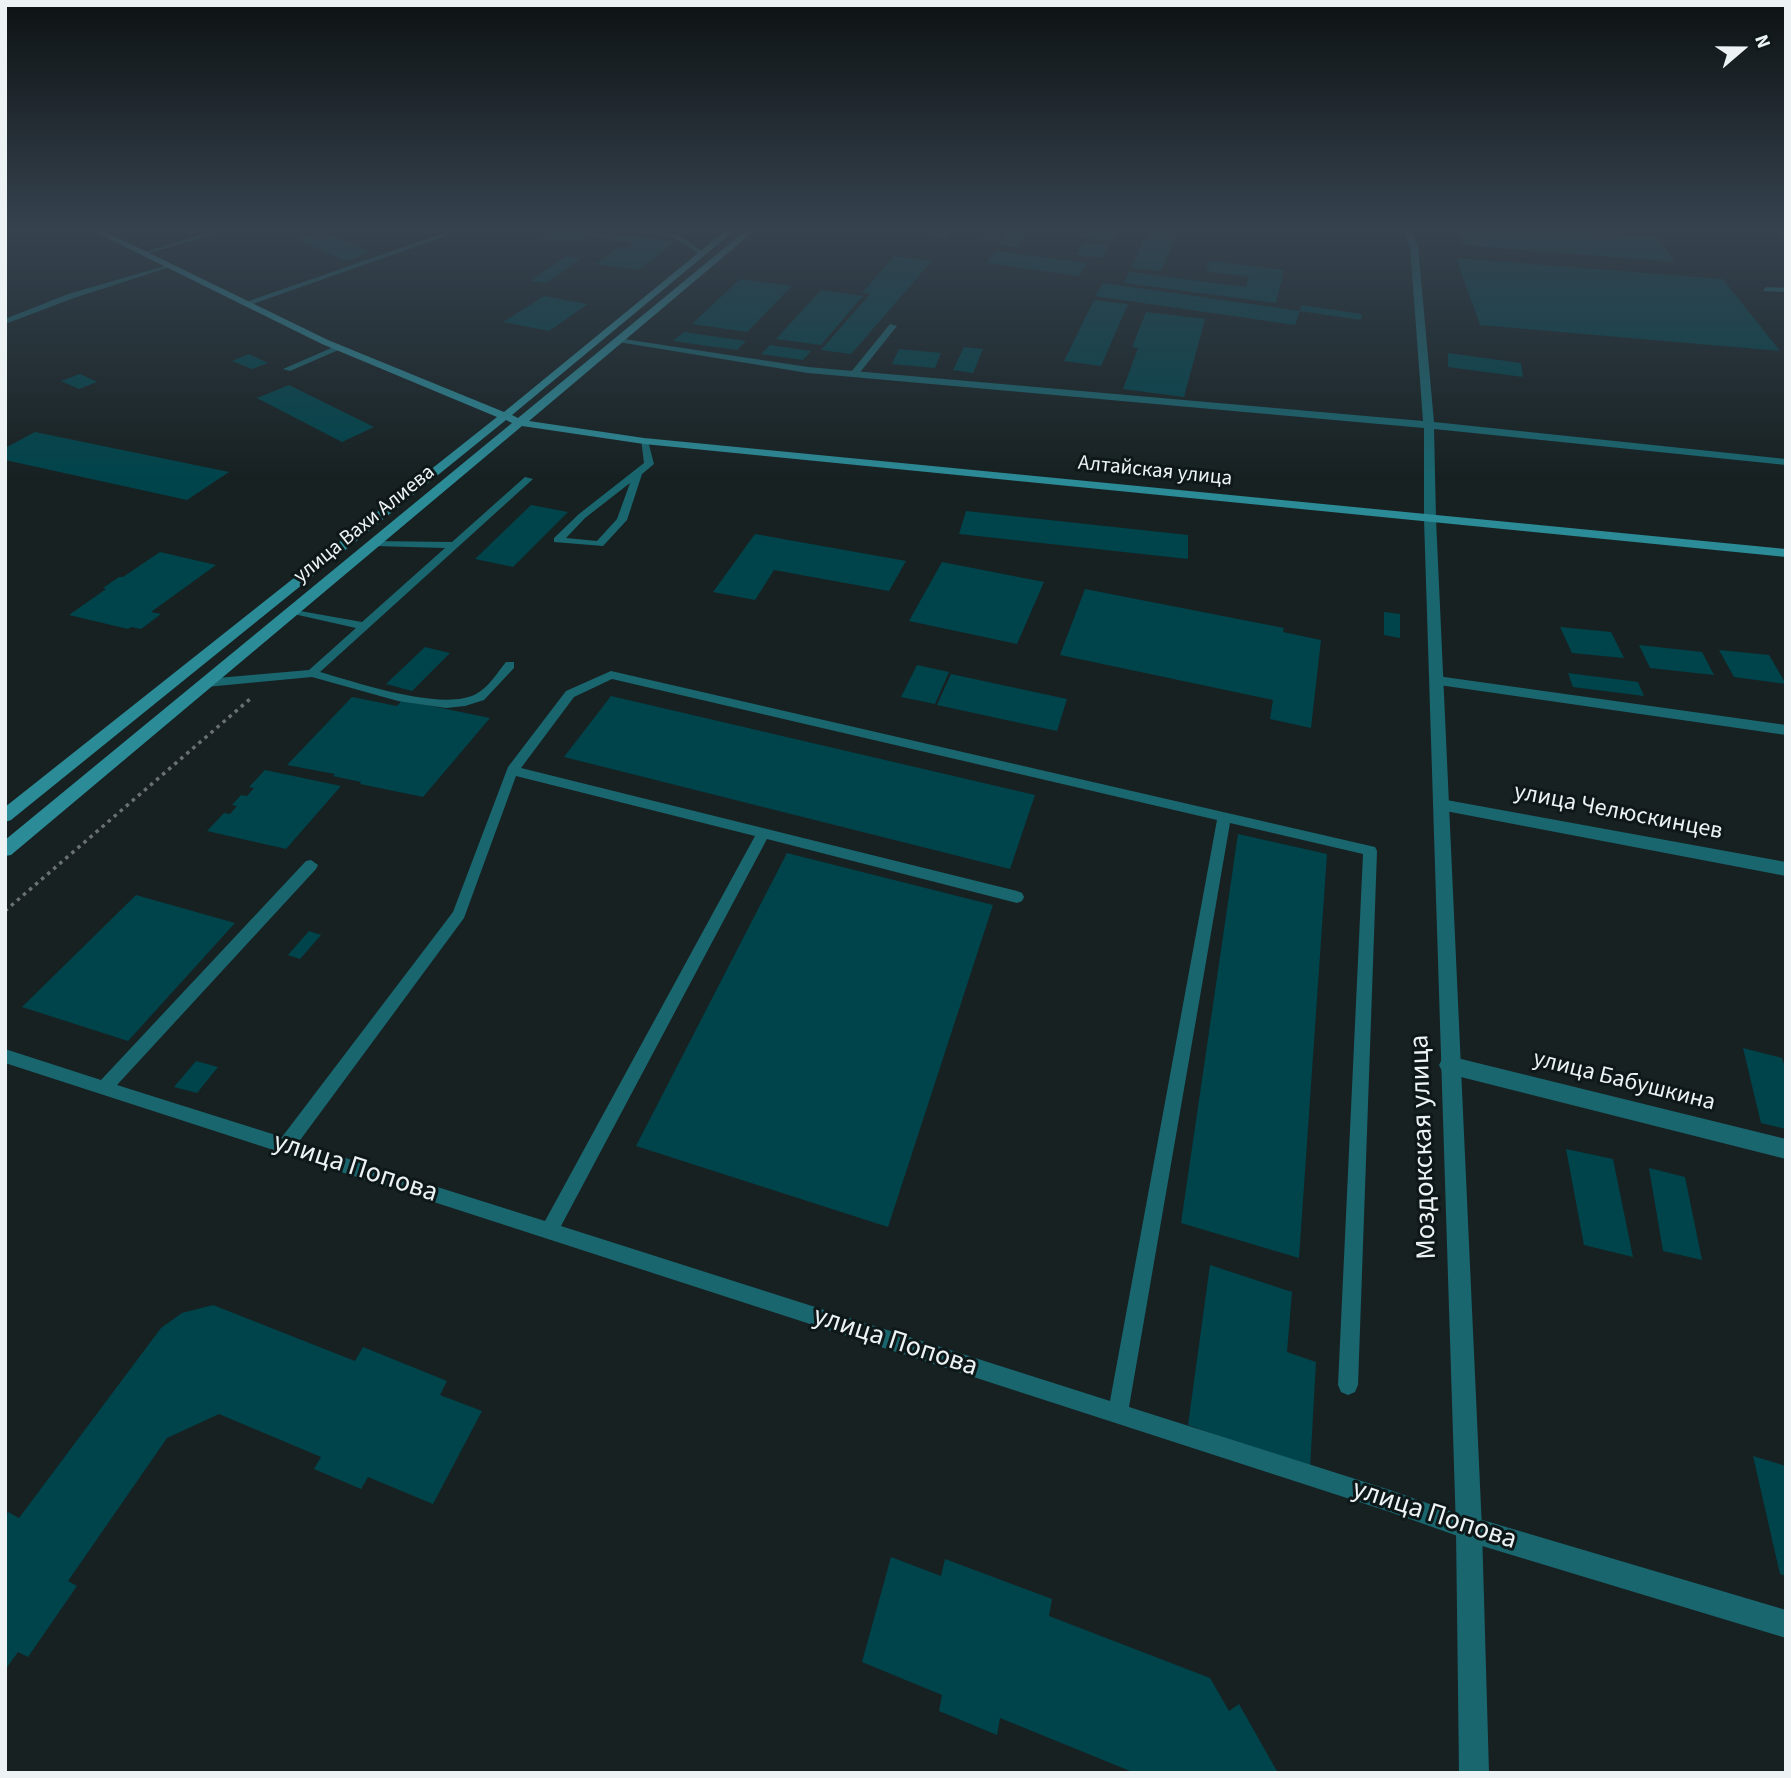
<!DOCTYPE html>
<html>
<head>
<meta charset="utf-8">
<style>
	body { margin:0 }
	#map { position:relative; width:1791px; height:1778px; overflow:hidden; background:#172122; font-family:"Source Sans 3",sans-serif }
	canvas { display:block }
	.frame { position:absolute; inset:0; border:7px solid #edf3f4; pointer-events:none }
	.north { position:absolute; left:1707px; top:14px; width:70px; height:70px; -webkit-text-stroke:5px #0e1819; paint-order:stroke; rotate:70deg; font-size:19px; font-weight:700; line-height:28px; text-align:center; color:#edf3f4 }
	.north::after { content:''; display:block; margin:auto; width:24px; height:32px; background:#edf3f4; clip-path:polygon(50% 0,100% 100%,50% 72%,0 100%) }
</style>
</head>
<body>
<div id="map">
<canvas width="1791" height="1778"></canvas>
<div class="frame"></div>
<div class="north">N</div>
</div>
<script>
const g = document.querySelector('canvas').getContext('2d');
g.lineJoin = 'round';
function fillPath(path, color) { g.fillStyle = color; g.fill(path, 'evenodd'); }
function stroke(path, color, width, dash) { g.strokeStyle = color; g.lineWidth = width; g.lineCap = dash ? 'butt' : 'round'; g.setLineDash(dash || []); g.stroke(path); }
function drawText(font, color, halo, rows, align = 'center') {
  g.font = font + ' "Source Sans 3",sans-serif'; g.lineWidth = 6; g.setLineDash([]); g.textBaseline = 'middle'; g.strokeStyle = halo; g.fillStyle = color; for (const [text, x, y, turn = 0] of rows) {
    g.save(); g.translate(x, y); g.rotate((+turn || 0) * Math.PI / 180); g.textAlign = isNaN(turn) ? turn : align; if (halo) g.strokeText(text, 0, 0); g.fillText(text, 0, 0); g.restore();
  }
}
fillPath(new Path2D(`
	M 551,231 L 587,231 L 676,241 L 639,270 L 596,264 L 619,247 L 627,248 L 634,243 L 589,237 L 583,241 L 540,239 Z
	M 931,231 L 952,231 L 945,239 L 925,236 Z
	M 1009,231 L 1029,231 L 1017,247 L 998,245 Z
	M 1083,231 L 1117,231 L 1112,241 L 1079,238 Z
	M 1148,231 L 1178,231 L 1161,271 L 1131,268 Z
	M 1458,231 L 1577,231 L 1657,237 L 1675,262 L 1463,245 Z
	M 324,232 L 370,251 L 351,260 L 343,260 L 298,240 L 302,239 L 298,238 L 314,233 Z
	M 988,233 L 1001,234 L 995,242 L 981,240 Z
	M 1083,243 L 1109,245 L 1102,258 L 1076,255 Z
	M 996,251 L 1087,263 L 1079,276 L 986,263 Z
	M 566,256 L 581,258 L 546,283 L 531,281 Z
	M 894,256 L 932,261 L 851,354 L 821,350 L 870,294 L 862,293 Z
	M 1456,258 L 1723,279 L 1780,351 L 1480,325 Z
	M 1210,261 L 1284,270 L 1276,303 L 1124,283 L 1129,272 L 1246,287 L 1249,277 L 1206,271 Z
	M 740,279 L 792,286 L 747,332 L 692,324 Z
	M 1103,283 L 1300,311 L 1295,325 L 1095,296 Z
	M 821,290 L 863,296 L 821,345 L 776,339 Z
	M 544,296 L 588,304 L 549,331 L 503,322 Z
	M 1094,300 L 1128,304 L 1101,366 L 1064,361 Z
	M 1301,305 L 1362,314 L 1361,320 L 1300,311 Z
	M 1146,312 L 1205,319 L 1184,397 L 1123,389 L 1138,348 L 1132,347 Z
	M 684,332 L 746,341 L 737,350 L 673,341 Z
	M 770,345 L 811,351 L 803,360 L 761,354 Z
	M 964,347 L 983,349 L 973,373 L 953,370 Z
	M 899,349 L 941,353 L 935,368 L 892,364 Z
	M 1448,353 L 1521,363 L 1523,377 L 1448,367 Z
	M 249,354 L 268,363 L 252,369 L 232,361 Z
	M 80,374 L 97,382 L 79,389 L 61,381 Z
	M 289,385 L 374,427 L 342,442 L 257,398 Z
	M 35,432 L 229,472 L 187,500 L 5,460 L 5,448 Z
	M 531,505 L 568,512 L 513,567 L 475,559 Z
	M 966,511 L 1188,535 L 1188,559 L 959,534 Z
	M 755,534 L 906,561 L 889,591 L 774,570 L 755,600 L 713,592 Z
	M 160,552 L 216,565 L 151,612 L 161,614 L 141,629 L 131,627 L 128,629 L 69,615 L 106,589 L 103,588 L 119,577 L 123,577 Z
	M 942,562 L 1044,582 L 1017,644 L 909,621 Z
	M 1085,589 L 1284,628 L 1283,632 L 1321,640 L 1311,728 L 1270,719 L 1273,700 L 1060,655 Z
	M 1384,612 L 1400,614 L 1400,638 L 1384,635 Z
	M 1560,627 L 1611,632 L 1624,658 L 1572,653 Z
	M 1639,645 L 1702,652 L 1714,675 L 1650,668 Z
	M 425,647 L 450,653 L 412,691 L 386,684 Z
	M 1719,650 L 1769,655 L 1786,684 L 1734,677 Z
	M 917,665 L 949,672 L 935,704 L 901,697 Z
	M 1568,673 L 1638,682 L 1644,696 L 1573,687 Z
	M 951,674 L 1067,699 L 1057,731 L 937,705 Z
	M 611,696 L 1035,795 L 1010,869 L 564,757 Z
	M 352,697 L 397,706 L 402,700 L 490,718 L 423,797 L 360,784 L 361,782 L 333,776 L 335,774 L 287,765 Z
	M 265,770 L 341,786 L 286,849 L 207,831 L 224,813 L 230,814 L 237,806 L 232,805 L 241,795 L 247,796 L 254,788 L 249,787 Z
	M 1238,834 L 1327,854 L 1299,1258 L 1181,1223 Z
	M 787,853 L 993,905 L 888,1227 L 636,1146 Z
	M 136,895 L 235,923 L 128,1041 L 22,1007 Z
	M 309,931 L 321,935 L 300,959 L 288,955 Z
	M 1743,1048 L 1782,1058 L 1786,1070 L 1786,1129 L 1761,1123 Z
	M 196,1061 L 218,1067 L 197,1093 L 174,1087 Z
	M 1566,1149 L 1613,1159 L 1633,1257 L 1584,1245 Z
	M 1649,1168 L 1685,1177 L 1702,1260 L 1663,1251 Z
	M 1210,1265 L 1292,1292 L 1287,1352 L 1316,1362 L 1310,1469 L 1188,1425 Z
	M 213,1305 L 355,1361 L 363,1347 L 447,1381 L 440,1395 L 482,1411 L 433,1504 L 368,1477 L 361,1489 L 314,1469 L 321,1457 L 219,1414 L 167,1438 L 68,1581 L 77,1586 L 28,1657 L 18,1652 L 5,1670 L 5,1516 L 8,1512 L 19,1518 L 161,1328 L 182,1313 Z
	M 1753,1456 L 1786,1466 L 1786,1576 L 1780,1574 Z
	M 891,1557 L 941,1576 L 945,1559 L 1052,1599 L 1049,1616 L 1210,1678 L 1229,1711 L 1239,1704 L 1278,1773 L 1135,1773 L 1000,1718 L 997,1735 L 939,1711 L 942,1695 L 862,1662 Z`), '#00444b');
stroke(new Path2D(`
	M 5,911 L 250,699`), '#697172', 3.5, [3.5, 4.5]);
fillPath(new Path2D(`
	M 214,231 L 225,231 L 146,254 L 141,253 Z
	M 450,231 L 460,231 L 247,306 L 240,304 Z
	M 647,231 L 678,235 L 705,253 L 700,254 L 674,238 Z
	M 168,265 L 173,266 L 74,298 L 5,324 L 5,319 L 68,294 Z
	M 1766,287 L 1786,288 L 1786,292 L 1763,291 Z
	M 890,324 L 897,326 L 857,376 L 851,376 L 851,372 Z
	M 336,346 L 343,348 L 290,371 L 283,369 Z
	M 641,439 L 648,441 L 654,464 L 642,474 L 627,520 L 603,546 L 554,542 L 554,538 L 579,514 L 644,463 ZM 630,483 L 617,519 L 597,541 L 566,538 L 585,518 Z
	M 525,477 L 533,479 L 320,672 C 355,682 443,712 476,694 C 488,688 497,673 506,662 L 514,662 L 514,668 L 484,700 L 465,706 L 446,708 L 398,701 L 312,677 L 206,687 L 200,683 L 206,679 L 309,670 L 356,628 L 289,613 L 289,609 L 362,622 L 445,548 L 375,546 L 370,543 L 371,541 L 452,542 Z
	M 611,671 L 1375,847 L 1377,851 L 1358,1385 L 1355,1392 L 1348,1395 L 1341,1392 L 1338,1385 L 1363,854 L 1230,823 L 1129,1407 L 1390,1490 L 1469,1518 L 1477,1521 L 1480,1529 L 1477,1537 L 1469,1540 L 1390,1512 L 5,1063 L 5,1049 L 101,1080 L 306,861 L 311,860 L 318,865 L 316,869 L 117,1085 L 282,1137 L 453,912 L 508,767 L 566,691 ZM 612,679 L 1217,820 L 1110,1401 L 561,1226 L 767,839 L 1017,903 L 1022,901 L 1024,897 L 1022,893 L 1017,891 L 521,768 L 574,697 ZM 516,776 L 755,836 L 545,1221 L 298,1143 L 464,918 Z`), '#19666f');
fillPath(new Path2D(`
	M 1403,231 L 1411,231 L 1418,246 L 1434,422 L 1786,459 L 1786,465 L 1434,429 L 1436,519 L 1430,523 L 1424,519 L 1424,428 L 808,373 L 612,341 L 617,338 L 808,367 L 1423,421 L 1410,246 Z
	M 1437,676 L 1786,725 L 1786,735 L 1432,684 L 1430,681 L 1432,678 Z
	M 1441,799 L 1786,862 L 1786,876 L 1435,809 L 1433,805 L 1435,801 Z
	M 1449,1056 L 1786,1139 L 1786,1159 L 1449,1074 L 1442,1071 L 1439,1065 L 1442,1059 Z
	M 1469,1516 L 1786,1610 L 1786,1638 L 1469,1542 L 1460,1538 L 1456,1529 L 1460,1520 Z`), '#19666f');
fillPath(new Path2D(`
	M 1777,231 L 1785,231 L 1786,239 Z
	M 1430,515 L 1436,519 L 1482,1529 L 1489,1773 L 1459,1773 L 1456,1529 L 1424,519 Z`), '#19666f');
fillPath(new Path2D(`
	M 93,231 L 104,231 L 328,340 L 504,412 L 725,231 L 734,231 L 512,415 L 518,418 L 745,231 L 754,231 L 529,421 L 644,438 L 1786,549 L 1786,557 L 644,444 L 522,426 L 11,855 L 5,856 L 5,840 L 512,423 L 506,420 L 11,820 L 5,822 L 5,807 L 497,417 L 322,344 Z`), '#2b8b97');
const sky = g.createLinearGradient(0, 0, 0, 480);
sky.addColorStop(0, '#0d1213');
sky.addColorStop(0.48, '#36434f');
sky.addColorStop(1, '#36434f00');
g.fillStyle = sky;
g.fillRect(0, 0, 1791, 480);
drawText('21px', '#edf3f4', '#0e1819', [
	["Алтайская улица",1155,472,6],
	["улица Вахи Алиева",365,525,-39]
]);
drawText('24px', '#edf3f4', '#0e1819', [
	["улица Челюскинцев",1618,813,11],
	["улица Бабушкина",1624,1082,14]
]);
drawText('28px', '#edf3f4', '#0e1819', [
	["Моздокская улица",1425,1147,-92],
	["улица Попова",355,1169,18],
	["улица Попова",895,1343,18],
	["улица Попова",1434,1516,18]
]);
</script>
</body>
</html>
